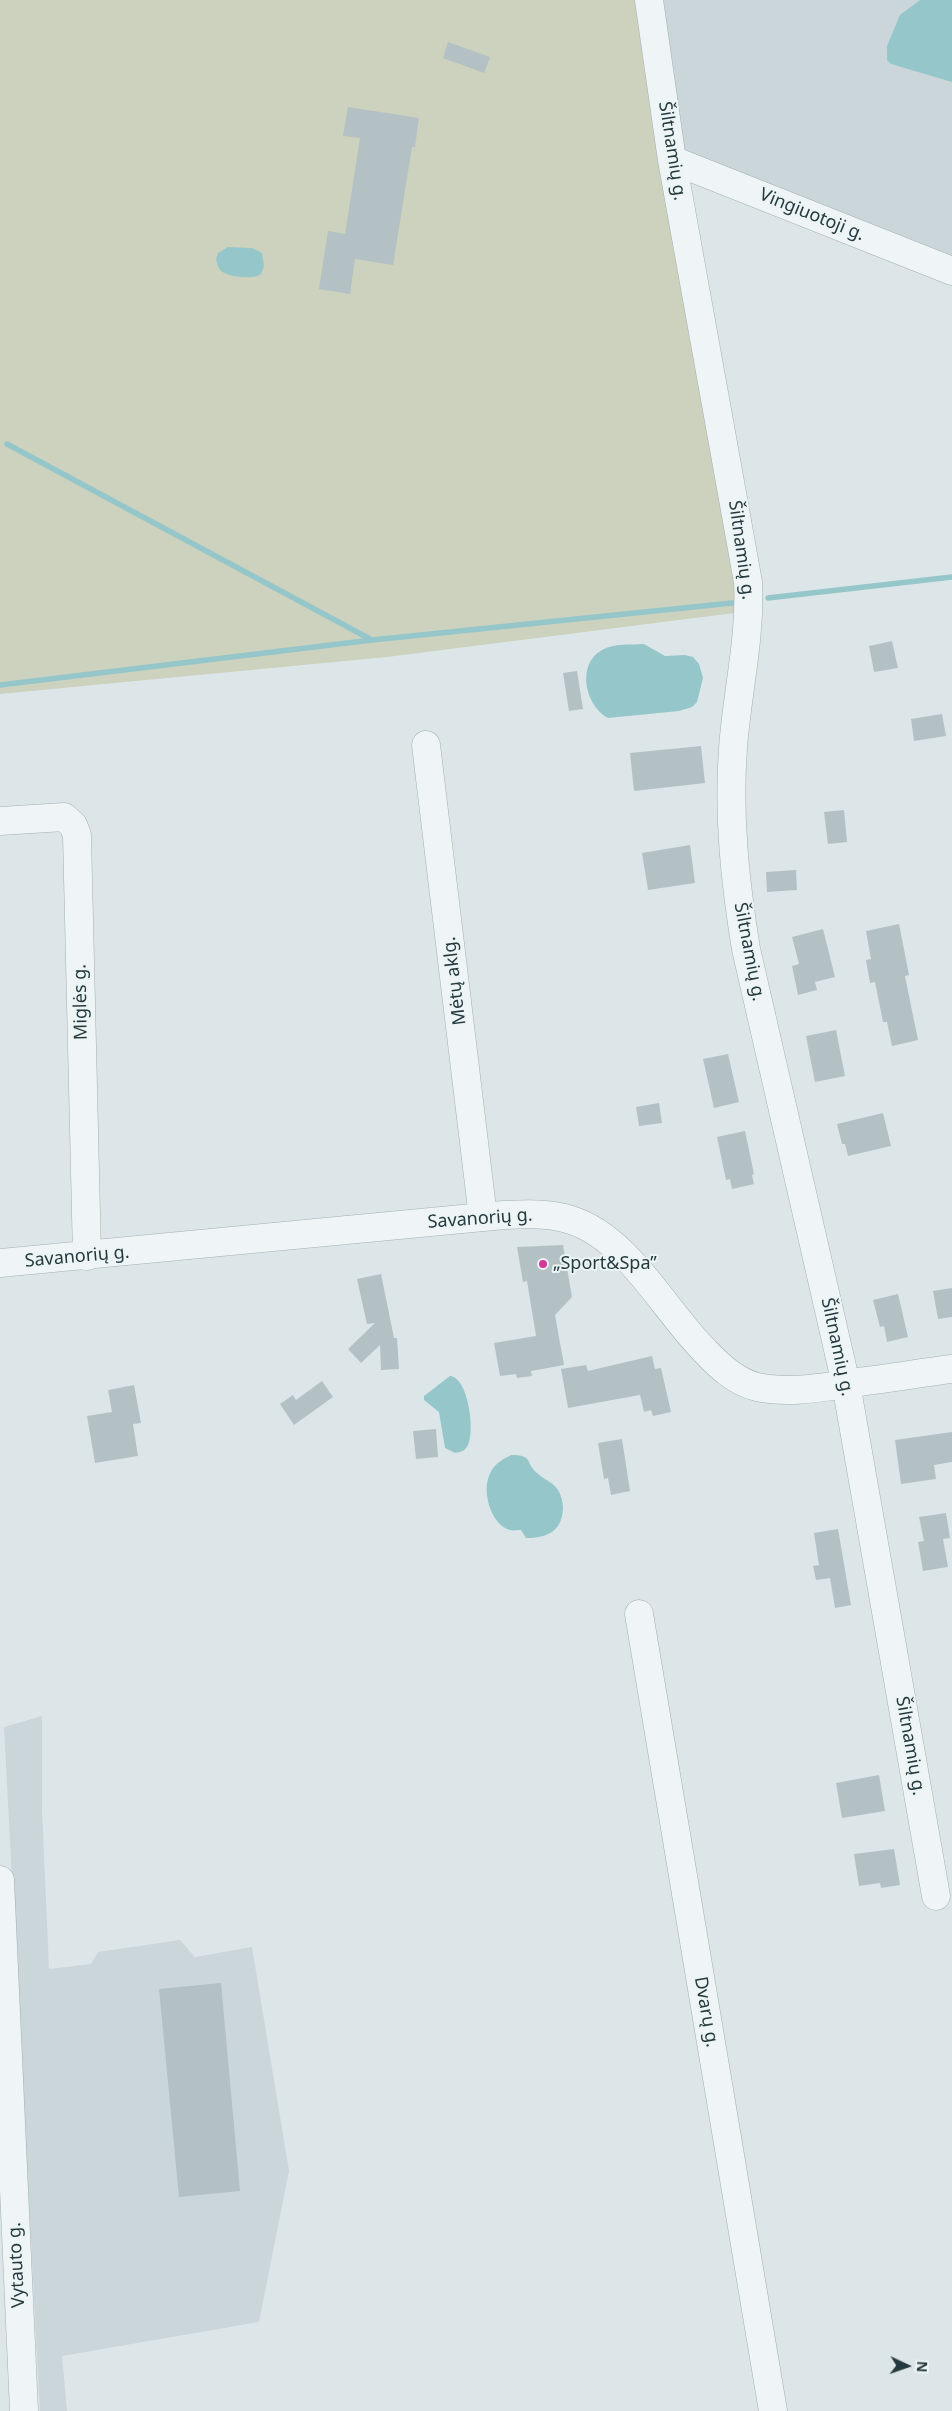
<!DOCTYPE html>
<html>
<head>
<meta charset="utf-8">
<style>
	body { margin:0 }
	#map { position:relative; width:952px; height:2411px; overflow:hidden; background:#dce6e8; font-family:"Noto Sans",sans-serif }
	canvas { display:block }
	.north { position:absolute; left:882px; top:2341px; width:50px; height:50px; -webkit-text-stroke:4px #ecf4f5; paint-order:stroke; rotate:93deg; font-size:14px; font-weight:700; line-height:20px; text-align:center; color:#253a3f }
	.north::after { content:''; display:block; margin:auto; width:18px; height:22px; background:#253a3f; clip-path:polygon(50% 0,100% 100%,50% 72%,0 100%) }
</style>
</head>
<body>
<div id="map">
<canvas width="952" height="2411"></canvas>
<div class="north">N</div>
</div>
<script>
const g = document.querySelector('canvas').getContext('2d');
g.lineJoin = 'round';
function fillPath(path, color) { g.fillStyle = color; g.fill(path, 'evenodd'); }
function stroke(path, color, width, dash) { g.strokeStyle = color; g.lineWidth = width; g.lineCap = dash ? 'butt' : 'round'; g.setLineDash(dash || []); g.stroke(path); }
function drawText(font, color, halo, rows, align = 'center') {
  g.font = font + ' "Noto Sans",sans-serif'; g.lineWidth = 4; g.setLineDash([]); g.textBaseline = 'middle'; g.strokeStyle = halo; g.fillStyle = color; for (const [text, x, y, turn = 0] of rows) {
    g.save(); g.translate(x, y); g.rotate((+turn || 0) * Math.PI / 180); g.textAlign = isNaN(turn) ? turn : align; if (halo) g.strokeText(text, 0, 0); g.fillText(text, 0, 0); g.restore();
  }
}
fillPath(new Path2D(`
	M 649,0 L 952,0 L 952,260 L 672,160 Z
	M 42,1716 L 42,1809 L 49,1969 L 91,1964 L 98,1952 L 180,1940 L 195,1957 L 252,1947 L 289,2171 L 259,2322 L 62,2356 L 67,2411 L 40,2411 L 4,1727 Z`), '#cad6da');
fillPath(new Path2D(`
	M 0,0 L 649,0 L 750,611 L 387,657 L 0,694 Z`), '#ccd2bd');
fillPath(new Path2D(`
	M 920,0 L 952,0 L 952,82 L 891,64 L 887,60 L 887,46 L 900,15 Z
	M 228,247 L 252,248 L 262,253 L 264,266 L 261,274 C 254,280 228,277 221,271 C 218,268 217,263 216,259 L 218,253 Z
	M 644,644 L 665,656 L 685,655 L 693,657 L 699,664 L 703,678 L 697,702 L 692,707 L 679,711 L 608,718 C 585,706 576,664 602,650 C 614,643 631,645 644,644 Z
	M 450,1376 C 469,1378 475,1432 468,1445 C 465,1451 461,1452 455,1453 L 445,1448 L 439,1412 L 424,1400 L 424,1396 Z
	M 511,1455 C 534,1455 525,1463 537,1473 C 544,1480 552,1481 558,1490 C 561,1495 563,1502 563,1508 C 562,1531 548,1538 526,1538 L 521,1530 C 518,1530 513,1531 510,1530 C 491,1525 482,1492 489,1476 C 493,1465 501,1460 511,1455 Z`), '#95c6ca');
stroke(new Path2D(`
	M 7,444 L 372,640 L 732,603
	M 768,598 L 952,577
	M 0,685 L 372,640`), '#95c6ca', 5.5);
fillPath(new Path2D(`
	M 448,42 L 490,57 L 484,73 L 443,58 Z
	M 348,107 L 419,118 L 415,147 L 412,147 L 393,265 L 355,259 L 350,294 L 319,289 L 328,231 L 345,234 L 360,138 L 343,136 Z
	M 892,641 L 898,668 L 874,672 L 869,646 Z
	M 577,671 L 583,709 L 569,711 L 563,673 Z
	M 942,714 L 946,736 L 914,741 L 911,719 Z
	M 701,746 L 705,783 L 634,791 L 630,753 Z
	M 844,810 L 847,842 L 828,844 L 824,812 Z
	M 690,845 L 695,883 L 648,890 L 642,853 Z
	M 796,870 L 797,890 L 767,892 L 766,872 Z
	M 899,924 L 909,975 L 905,976 L 918,1040 L 892,1046 L 887,1022 L 883,1022 L 875,982 L 870,983 L 866,960 L 871,959 L 866,931 Z
	M 823,929 L 835,977 L 815,982 L 817,990 L 798,995 L 792,966 L 799,964 L 792,937 Z
	M 836,1030 L 845,1076 L 815,1082 L 806,1036 Z
	M 728,1054 L 739,1102 L 714,1108 L 703,1059 Z
	M 659,1103 L 662,1123 L 639,1126 L 636,1107 Z
	M 883,1113 L 891,1146 L 848,1156 L 845,1144 L 842,1144 L 837,1124 Z
	M 745,1131 L 754,1174 L 752,1175 L 754,1184 L 732,1189 L 730,1179 L 726,1180 L 717,1137 Z
	M 563,1245 L 572,1297 L 555,1315 L 564,1365 L 531,1371 L 532,1376 L 517,1378 L 516,1374 L 500,1376 L 494,1343 L 536,1336 L 527,1281 L 523,1282 L 517,1247 Z
	M 381,1274 L 394,1338 L 397,1338 L 399,1369 L 381,1370 L 380,1345 L 361,1363 L 348,1349 L 375,1323 L 367,1324 L 357,1279 Z
	M 952,1288 L 952,1317 L 938,1319 L 933,1291 Z
	M 898,1294 L 908,1337 L 887,1342 L 884,1326 L 880,1327 L 873,1300 Z
	M 652,1356 L 655,1369 L 661,1368 L 671,1412 L 653,1416 L 651,1410 L 644,1412 L 640,1395 L 568,1408 L 561,1369 L 586,1365 L 588,1371 Z
	M 322,1381 L 333,1397 L 294,1425 L 280,1404 L 293,1395 L 296,1400 Z
	M 134,1385 L 141,1423 L 133,1424 L 138,1456 L 95,1463 L 87,1416 L 112,1412 L 108,1390 Z
	M 436,1429 L 438,1457 L 416,1459 L 413,1431 Z
	M 952,1432 L 952,1462 L 934,1465 L 936,1479 L 901,1484 L 895,1440 Z
	M 622,1439 L 630,1491 L 611,1495 L 608,1478 L 604,1479 L 598,1443 Z
	M 946,1513 L 950,1538 L 943,1539 L 948,1567 L 923,1571 L 918,1542 L 924,1541 L 919,1517 Z
	M 838,1529 L 851,1605 L 835,1608 L 830,1578 L 816,1580 L 813,1566 L 819,1565 L 814,1533 Z
	M 879,1775 L 885,1811 L 842,1818 L 836,1783 Z
	M 894,1849 L 900,1885 L 881,1888 L 880,1883 L 859,1886 L 854,1854 Z
	M 221,1983 L 240,2191 L 179,2197 L 159,1989 Z`), '#b3c1c5');
const minor = new Path2D(`
	M 649,0 L 672,160 L 748,582 C 751,637 737,693 733,748 C 728,816 735,882 746,949 L 846,1384 L 936,1896
	M 672,160 L 952,271
	M 426,745 L 483,1217
	M 0,821 L 64,817 L 73,825 L 77,835 L 87,1256
	M 0,1263 L 504,1215 C 527,1214 550,1213 571,1220 C 628,1238 664,1310 705,1351 C 719,1366 736,1382 757,1387 C 791,1394 825,1387 858,1382 C 890,1378 921,1373 952,1369
	M 639,1614 L 773,2411
	M 0,1880 L 24,2411`);
stroke(minor, '#a1afb2', 29);
stroke(minor, '#eff4f6', 28);
for (const [x, y, r, color] of [
	[543,1264,5,"#d63895"]
]) { const dot = new Path2D(); dot.arc(x, y, r, 0, 2 * Math.PI); g.fillStyle = color; g.fill(dot); stroke(dot, '#ecf4f5', 2); }
drawText('18px', '#253a3f', '#ecf4f5', [
	["Šiltnamių g.",672,151,81],
	["Vingiuotoji g.",812,215,22],
	["Šiltnamių g.",741,550,82],
	["Šiltnamių g.",749,952,79],
	["Mėtų aklg.",455,981,-97],
	["Miglės g.",81,1002,-91],
	["Savanorių g.",480,1219,-4],
	["Savanorių g.",77,1257,-5],
	["Šiltnamių g.",837,1347,78],
	["Šiltnamių g.",910,1746,80],
	["Dvarų g.",706,2012,80],
	["Vytauto g.",17,2265,-93]
]);
drawText('18px', '#253a3f', '#ecf4f5', [
	["„Sport&Spa”",553,1264]
], 'left');
</script>
</body>
</html>
